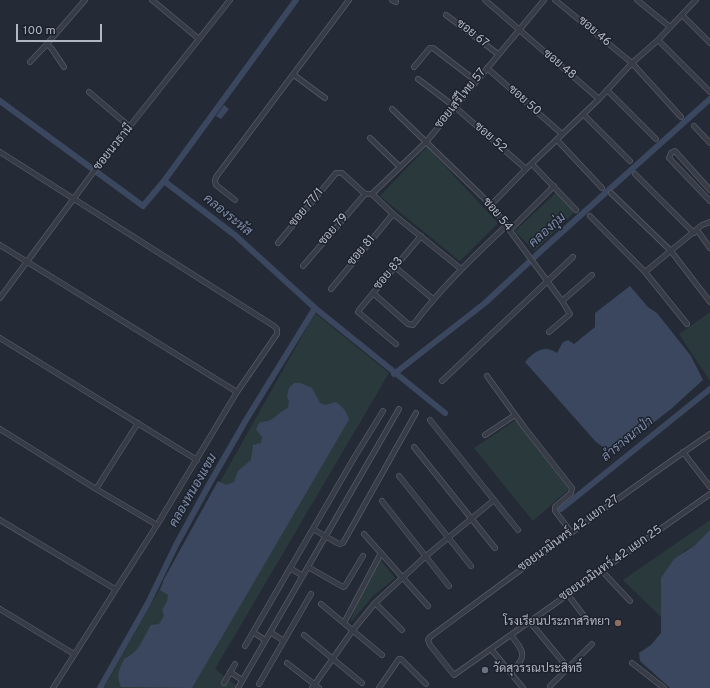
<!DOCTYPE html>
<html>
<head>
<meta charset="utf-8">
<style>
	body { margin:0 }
	#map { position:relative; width:710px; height:688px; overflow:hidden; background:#242a36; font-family:Overpass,sans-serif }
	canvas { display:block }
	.scale { position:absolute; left:16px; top:24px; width:86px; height:18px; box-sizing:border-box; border:2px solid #b2b7c3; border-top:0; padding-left:5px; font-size:12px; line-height:14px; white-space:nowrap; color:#b2b7c3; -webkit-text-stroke:3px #1c212c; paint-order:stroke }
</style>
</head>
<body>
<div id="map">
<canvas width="710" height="688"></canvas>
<div class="scale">100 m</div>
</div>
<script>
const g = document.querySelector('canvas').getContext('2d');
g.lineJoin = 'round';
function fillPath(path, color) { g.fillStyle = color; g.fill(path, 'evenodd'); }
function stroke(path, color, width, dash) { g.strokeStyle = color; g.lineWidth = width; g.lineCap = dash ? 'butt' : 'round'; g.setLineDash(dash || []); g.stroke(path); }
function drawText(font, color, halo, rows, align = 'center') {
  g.font = font + ' Overpass,Sarabun,sans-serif'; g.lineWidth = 3; g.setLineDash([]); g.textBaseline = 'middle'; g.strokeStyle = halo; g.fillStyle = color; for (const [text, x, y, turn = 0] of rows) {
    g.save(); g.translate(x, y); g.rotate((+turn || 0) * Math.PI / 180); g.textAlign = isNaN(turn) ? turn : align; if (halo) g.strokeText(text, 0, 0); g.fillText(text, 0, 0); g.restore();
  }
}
fillPath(new Path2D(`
	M 427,147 L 498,223 L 460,261 L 380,196 Z
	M 557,192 L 575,212 L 534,251 L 515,231 Z
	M 710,312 L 710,381 L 679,334 Z
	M 315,313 L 389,373 L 215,669 L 239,688 L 104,688 Z
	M 516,420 L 569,489 L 533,521 L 474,448 Z
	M 710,520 L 710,530 L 694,546 L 684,551 L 661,596 L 662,618 L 623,580 Z
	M 379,558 L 395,578 L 373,596 L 350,623 L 355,609 Z`), '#2a3a3c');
fillPath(new Path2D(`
	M 224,105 L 229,109 L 221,119 L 216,116 Z
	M 630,286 L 648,307 L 657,313 L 691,356 L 703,380 L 671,409 L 613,454 L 596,442 L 525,362 C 534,352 544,344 557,353 L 563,342 L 568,340 L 574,344 L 595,327 L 595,313 L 626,289 Z
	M 294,383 L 300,383 L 312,388 L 320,403 L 326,405 L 335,402 C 343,406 346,411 349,419 L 347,423 L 192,688 L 121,687 C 116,676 119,670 124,659 C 141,651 142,639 151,625 L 159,624 L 164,616 L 162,610 L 167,602 L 168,595 L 160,590 L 164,579 L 218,481 L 226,485 L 234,482 L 238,471 L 251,460 L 253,445 L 261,443 L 262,437 L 256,429 L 260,422 C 275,422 276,413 288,408 L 289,401 L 287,396 L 289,388 Z
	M 710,530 L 710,688 L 670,688 L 640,661 L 639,653 L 651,645 L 661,633 L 661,578 L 674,559 L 694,546 Z`), '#3b475e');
stroke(new Path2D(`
	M 296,0 L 164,181 L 236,236 L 315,308 L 445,413
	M 0,101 L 143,206 L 164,181
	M 394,374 L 485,303 L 542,250 L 710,99
	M 561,509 L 710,389
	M 100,688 L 148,603 L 176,545 L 211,481 L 246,420 L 315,308`), '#3b475e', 6);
const minor = new Path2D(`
	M 152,0 L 199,39
	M 392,0 L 396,2
	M 485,0 L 599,99
	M 555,0 L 632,63 L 681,117
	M 637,0 L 670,27
	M 446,15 L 498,54
	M 682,15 L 710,43
	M 658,40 L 710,92
	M 30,62 L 47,44
	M 64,67 L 52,49 L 47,44 L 85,0
	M 414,67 L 430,48 L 433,48 L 476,81
	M 487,68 L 562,134
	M 294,75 L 325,98
	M 418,79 L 455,107 L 526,169
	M 607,90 L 656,139
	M 89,92 L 130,127
	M 392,109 L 491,205 L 562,301 L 570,314 L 549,332
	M 583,114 L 630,161
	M 694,126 L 710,143
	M 370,138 L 400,167
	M 557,140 L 602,188
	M 0,152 L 274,326 L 277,329 L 277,334 L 237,392 L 157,525 L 53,688
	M 532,164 L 576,210
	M 635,174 L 694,233
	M 710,190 L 675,151 L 671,153 L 669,158 L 710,201
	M 611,193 L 671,251 L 710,302
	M 372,194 L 426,142 L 544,0
	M 372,194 L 393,214 L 461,269
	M 235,200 L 216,185 L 215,181 L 216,177 L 349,0
	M 491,205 L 526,169 L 599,99 L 632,63 L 658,40 L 696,0
	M 590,216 L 645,272 L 702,225 L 710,222
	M 510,230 L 554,186
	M 697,230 L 710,248
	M 278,243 L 336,173 L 342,173 L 365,194 L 372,194
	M 0,245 L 237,392
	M 303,266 L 365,194
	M 395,267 L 433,299
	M 645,272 L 687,324
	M 331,289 L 393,214
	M 373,293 L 408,324 L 413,325 C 441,288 473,257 507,225
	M 0,298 L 92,174 L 230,0
	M 562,301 L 592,275
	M 0,338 L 197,460
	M 396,344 L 358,312 L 359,310 L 421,236
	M 487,376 L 524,427 L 572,488 L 571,493 L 555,507 L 555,511 L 571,532
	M 442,381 L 573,257
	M 430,420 L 518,530
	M 0,429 L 96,489 L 157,525
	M 710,434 C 615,499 523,568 430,637 L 428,640 L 430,645 L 454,675 L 710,494
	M 485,435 L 515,415
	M 414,447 L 495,548
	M 683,452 L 710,487
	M 399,476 L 471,566
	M 96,489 L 138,423
	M 382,501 L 449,586
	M 0,520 L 115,589
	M 313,529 L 337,543 L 340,544 L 343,543 L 416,413
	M 364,534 L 428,606
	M 308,567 L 343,587 L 345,586 L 363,556
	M 290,568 L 303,576
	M 602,571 L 630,601
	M 568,595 L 588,621
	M 375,603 L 402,630
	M 321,604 L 382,655
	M 0,609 L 74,654
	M 530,622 L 568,668
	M 344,623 L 381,553
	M 253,632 L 265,640
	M 270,632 L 284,641
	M 304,635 L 362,683
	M 511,635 C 525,653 527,656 511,673
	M 245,646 L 354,458 L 383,411
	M 491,649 L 523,688
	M 287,663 L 319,688
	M 632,663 L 664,688
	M 230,672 L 242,680
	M 224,683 L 235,664
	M 259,684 L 311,594
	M 550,686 L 592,644
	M 238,688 L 399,409
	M 312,688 L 353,630 L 375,603 L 426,556 L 494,500
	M 379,688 L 399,659 L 401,659 L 426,684`);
stroke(minor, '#555a65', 6);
stroke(minor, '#373c47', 4.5);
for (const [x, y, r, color] of [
	[618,623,4,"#8d6e63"],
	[485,670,4,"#6b7280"]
]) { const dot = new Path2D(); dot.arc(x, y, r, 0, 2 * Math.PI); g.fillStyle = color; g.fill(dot); stroke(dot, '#1c212c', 1.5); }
drawText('12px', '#b2b7c3', '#1c212c', [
	["ซอย 46",594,32,40],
	["ซอย 67",472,34,38],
	["ซอย 48",559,65,40],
	["ซอยเสรีไทย 57",461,99,-51],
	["ซอย 50",524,101,41],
	["ซอย 52",490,138,41],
	["ซอยนวธานี",114,148,-51],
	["ซอย 77/1",307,208,-50],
	["ซอย 54",497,215,50],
	["ซอย 79",334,230,-49],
	["ซอย 81",362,251,-50],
	["ซอย 83",389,274,-50],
	["ซอยนวมินทร์ 42 แยก 27",569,534,-36],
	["ซอยนวมินทร์ 42 แยก 25",611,564,-35]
]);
drawText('12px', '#b2b7c3', '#1c212c', [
	["โรงเรียนประภาสวิทยา",610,623],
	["วัดสุวรรณประสิทธิ์",493,670,"left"]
], 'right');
drawText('italic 13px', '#7d8ca8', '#1c212c', [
	["คลองระหัส",227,216,39],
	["คลองกุ่ม",548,231,-42],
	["ลำรางนาป่า",628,440,-39],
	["คลองหนองแขม",194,491,-60]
]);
</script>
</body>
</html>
